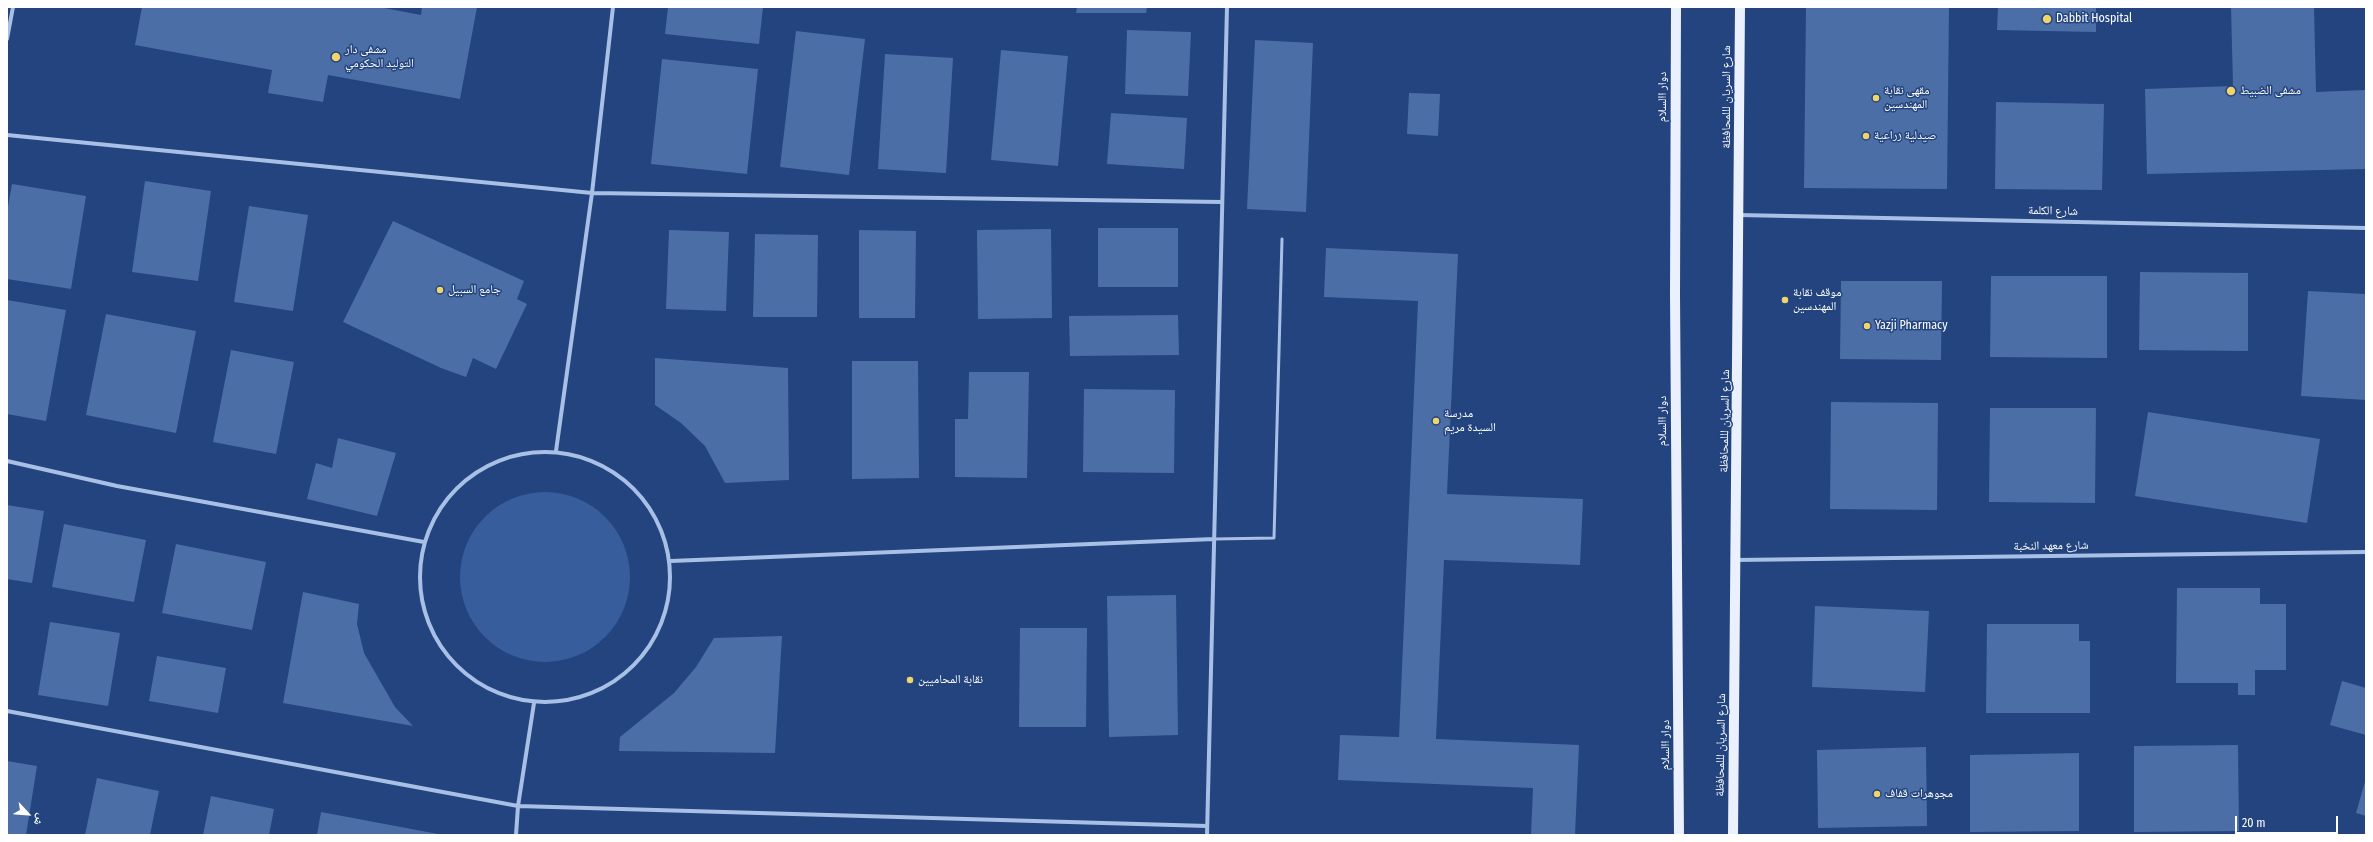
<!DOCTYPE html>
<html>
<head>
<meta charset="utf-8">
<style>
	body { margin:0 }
	#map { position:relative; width:2373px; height:842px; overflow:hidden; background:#23447e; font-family:"Fira Sans Condensed","Noto Naskh Arabic",sans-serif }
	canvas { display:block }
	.frame { position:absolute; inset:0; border:8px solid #fff; pointer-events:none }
	.north { position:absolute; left:8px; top:794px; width:40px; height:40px; -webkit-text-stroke:3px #23447e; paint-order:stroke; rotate:116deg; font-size:11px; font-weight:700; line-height:16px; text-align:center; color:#fff }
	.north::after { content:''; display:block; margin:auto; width:14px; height:18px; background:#fff; clip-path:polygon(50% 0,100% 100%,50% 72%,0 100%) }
	.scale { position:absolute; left:2235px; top:816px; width:103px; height:18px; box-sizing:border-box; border:2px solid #fff; border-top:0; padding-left:5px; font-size:12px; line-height:14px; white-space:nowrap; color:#fff; -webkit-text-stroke:3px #23447e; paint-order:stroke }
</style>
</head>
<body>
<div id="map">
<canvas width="2373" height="842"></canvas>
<div class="frame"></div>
<div class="north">ش</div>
<div class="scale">20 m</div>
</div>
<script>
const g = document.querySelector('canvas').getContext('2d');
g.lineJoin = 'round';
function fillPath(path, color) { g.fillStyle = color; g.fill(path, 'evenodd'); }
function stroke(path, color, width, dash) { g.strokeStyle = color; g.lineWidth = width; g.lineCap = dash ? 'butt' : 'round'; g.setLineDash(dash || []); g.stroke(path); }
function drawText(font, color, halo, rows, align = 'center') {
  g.font = font + ' "Fira Sans Condensed","Noto Naskh Arabic",sans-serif'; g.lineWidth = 3; g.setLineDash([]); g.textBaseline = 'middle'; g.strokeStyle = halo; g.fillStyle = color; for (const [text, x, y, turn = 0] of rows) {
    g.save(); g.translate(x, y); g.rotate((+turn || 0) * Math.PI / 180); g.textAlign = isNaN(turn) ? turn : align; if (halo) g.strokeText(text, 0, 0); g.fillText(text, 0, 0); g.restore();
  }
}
fillPath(new Path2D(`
	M460 577a85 85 0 1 1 170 0a85 85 0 1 1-170 0Z`), '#375d9c');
fillPath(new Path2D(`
	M 142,7 L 379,7 L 421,15 L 422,7 L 477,7 L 460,99 L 328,75 L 323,102 L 268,93 L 272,70 L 135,45 Z
	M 668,7 L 763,7 L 759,44 L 665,34 Z
	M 1077,7 L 1147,7 L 1146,13 L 1076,13 Z
	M 1806,7 L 1949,7 L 1947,189 L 1804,188 Z
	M 1998,7 L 2096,7 L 2096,32 L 1997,30 Z
	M 2231,7 L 2314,7 L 2316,92 L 2366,90 L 2366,169 L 2147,174 L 2145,89 L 2233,86 Z
	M 1127,30 L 1191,32 L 1188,96 L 1125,94 Z
	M 796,31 L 865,39 L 849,175 L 780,167 Z
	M 1255,40 L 1313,43 L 1306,212 L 1247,209 Z
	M 1001,50 L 1068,56 L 1058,166 L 991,160 Z
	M 885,54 L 953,58 L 946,173 L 878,169 Z
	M 662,59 L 758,69 L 747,174 L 651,164 Z
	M 1409,93 L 1440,94 L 1438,136 L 1407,134 Z
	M 1996,102 L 2104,104 L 2102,190 L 1995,189 Z
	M 1111,113 L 1187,118 L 1184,169 L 1107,164 Z
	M 145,181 L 211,191 L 198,281 L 132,272 Z
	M 12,184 L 86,196 L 71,289 L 7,279 L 7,212 Z
	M 249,206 L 308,215 L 293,311 L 234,302 Z
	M 393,221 L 524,281 L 517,299 L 527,304 L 496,369 L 473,358 L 466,377 L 441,368 L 343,322 Z
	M 1098,228 L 1178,228 L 1178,287 L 1098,287 Z
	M 1051,229 L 1052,318 L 978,319 L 977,230 Z
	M 669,230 L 729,232 L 726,311 L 666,309 Z
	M 859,230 L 916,231 L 915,318 L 859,318 Z
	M 755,234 L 818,235 L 817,317 L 753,317 Z
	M 1326,248 L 1458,254 L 1447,494 L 1583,499 L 1580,565 L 1444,560 L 1436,739 L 1579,745 L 1575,835 L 1531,835 L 1533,788 L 1338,780 L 1340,735 L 1399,737 L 1418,301 L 1324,297 Z
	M 2140,272 L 2248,273 L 2248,351 L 2139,350 Z
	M 1991,276 L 2107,276 L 2107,358 L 1990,357 Z
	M 1841,281 L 1942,281 L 1941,360 L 1840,359 Z
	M 2308,291 L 2366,294 L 2366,400 L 2301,396 Z
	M 7,300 L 66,310 L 46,421 L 7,414 Z
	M 106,314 L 196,331 L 176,433 L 86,415 Z
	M 1178,315 L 1179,355 L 1070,356 L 1069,316 Z
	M 231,350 L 294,362 L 276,454 L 213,442 Z
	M 655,358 L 788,368 L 789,480 L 725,483 L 705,446 L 681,423 L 655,405 Z
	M 852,361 L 918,361 L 919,478 L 852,479 Z
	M 969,372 L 1029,372 L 1027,478 L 955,477 L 955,419 L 968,419 Z
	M 1084,389 L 1175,390 L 1174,473 L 1083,472 Z
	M 1831,402 L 1938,403 L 1937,510 L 1830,509 Z
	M 1990,408 L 2096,408 L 2095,503 L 1989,502 Z
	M 2148,412 L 2320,439 L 2307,523 L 2135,496 Z
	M 338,438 L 396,453 L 377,516 L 307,499 L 316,463 L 332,468 Z
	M 7,505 L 44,511 L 32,583 L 7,579 Z
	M 64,524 L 146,540 L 134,602 L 52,587 Z
	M 176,544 L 266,562 L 252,630 L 162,613 Z
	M 2177,588 L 2260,588 L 2260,604 L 2286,604 L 2286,670 L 2255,670 L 2255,695 L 2238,695 L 2238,683 L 2176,683 Z
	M 303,592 L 359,604 L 357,624 L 364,653 L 395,707 L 413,726 L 283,703 Z
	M 1176,595 L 1178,735 L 1109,737 L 1107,596 Z
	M 1815,606 L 1929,611 L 1925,692 L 1812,687 Z
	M 50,622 L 120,633 L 108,706 L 38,695 Z
	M 1987,624 L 2079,624 L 2079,641 L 2090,641 L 2090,713 L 1986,713 Z
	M 1020,628 L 1087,628 L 1086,727 L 1019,727 Z
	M 782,636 L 775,753 L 619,751 L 620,737 L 674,693 L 696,667 L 714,638 Z
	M 157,656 L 226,668 L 218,713 L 149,701 Z
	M 2342,681 L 2366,688 L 2366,735 L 2330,725 Z
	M 2238,745 L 2239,831 L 2134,832 L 2134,746 Z
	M 1926,747 L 1927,826 L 1818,828 L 1817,750 Z
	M 2079,753 L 2079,831 L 1970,832 L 1970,755 Z
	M 7,761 L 37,766 L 26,835 L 7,835 Z
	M 97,778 L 159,791 L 150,835 L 85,835 Z
	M 2366,778 L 2366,816 L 2356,813 Z
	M 211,796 L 274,809 L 269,835 L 203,835 Z
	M 321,812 L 438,834 L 438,835 L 317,835 Z`), '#4c6ea7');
stroke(new Path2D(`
	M 1214,539 L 1274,538 L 1282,239`), '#a9c0e6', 3);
stroke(new Path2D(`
	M 7,39 L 13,7
	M 7,135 L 592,193 L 1222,202
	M 1739,215 L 2366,228
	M 556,451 L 592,193 L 613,7
	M420 577a125 125 0 1 1 250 0a125 125 0 1 1-250 0Z
	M 7,461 L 117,486 L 424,542
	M 1736,560 L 2366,552
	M 671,561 L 1214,539
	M 7,711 L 518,806 L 1207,826
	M 516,835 L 518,806 L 534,703
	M 1207,835 L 1227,7`), '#a9c0e6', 4);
stroke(new Path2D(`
	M 1676,7 L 1675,294 L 1679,835
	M 1733,835 L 1740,7`), '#eaf0fd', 10);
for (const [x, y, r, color] of [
	[2047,19,5,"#f1d46c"],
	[336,57,5,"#f1d46c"],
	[2231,91,5,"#f1d46c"],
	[1876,98,4,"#f1d46c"],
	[1866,136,4,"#f1d46c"],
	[440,290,4,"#f1d46c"],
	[1785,300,4,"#f1d46c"],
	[1867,326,4,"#f1d46c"],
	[1436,421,4,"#f1d46c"],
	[910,680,4,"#f1d46c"],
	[1877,794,4,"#f1d46c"]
]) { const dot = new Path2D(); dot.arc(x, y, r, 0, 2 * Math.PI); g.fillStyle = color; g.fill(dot); stroke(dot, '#23447e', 1.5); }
drawText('12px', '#fff', '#23447e', [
	["Dabbit Hospital",2056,19],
	["مشفى دار",345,50],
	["التوليد الحكومي",345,64],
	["مقهى نقابة",1884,91],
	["المهندسين",1884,105],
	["مشفى الضبيط",2240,91],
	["صيدلية زراعية",1874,136],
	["جامع السبيل",448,290],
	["موقف نقابة",1793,293],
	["المهندسين",1793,307],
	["Yazji Pharmacy",1875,326],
	["مدرسة",1444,414],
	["السيدة مريم",1444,428],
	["نقابة المحاميين",918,680],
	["مجوهرات قفاف",1885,794]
], 'left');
drawText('12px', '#fff', '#23447e', [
	["دوار االسلام",1663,97,-90],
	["شارع السريان لللمحافظة",1727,97,-90],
	["شارع الكلمة",2053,211,1],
	["دوار االسلام",1663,421,-90],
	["شارع السريان لللمحافظة",1725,421,-89],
	["شارع معهد النخبة",2051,546,-1],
	["دوار االسلام",1666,745,-90],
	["شارع السريان لللمحافظة",1721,745,-89]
]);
</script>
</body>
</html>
